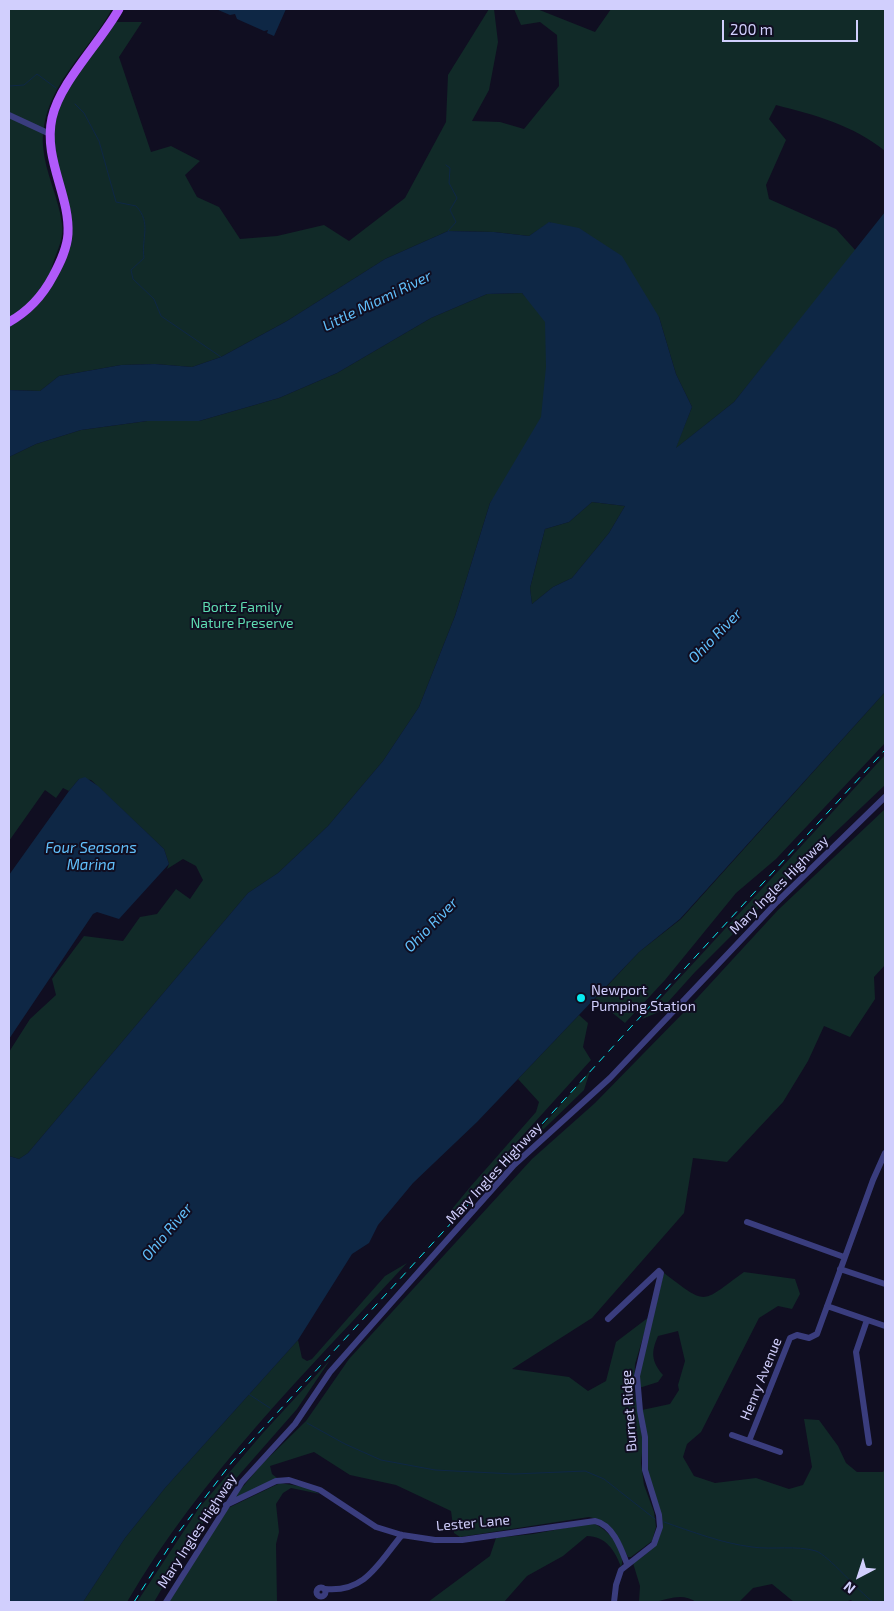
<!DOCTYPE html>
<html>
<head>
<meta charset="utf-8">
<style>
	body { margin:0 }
	#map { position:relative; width:894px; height:1611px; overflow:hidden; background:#100e21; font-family:"Exo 2",sans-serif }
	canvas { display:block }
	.frame { position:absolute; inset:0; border:10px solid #d1cffd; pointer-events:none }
	.north { position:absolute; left:834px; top:1551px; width:50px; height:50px; -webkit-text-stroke:4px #100e21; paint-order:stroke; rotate:220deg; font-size:14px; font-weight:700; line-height:20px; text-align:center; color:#d1cffd }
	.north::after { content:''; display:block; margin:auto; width:18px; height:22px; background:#d1cffd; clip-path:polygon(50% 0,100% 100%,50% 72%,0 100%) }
	.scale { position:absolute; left:722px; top:20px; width:136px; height:22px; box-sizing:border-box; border:2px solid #d1cffd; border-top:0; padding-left:6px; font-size:15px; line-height:18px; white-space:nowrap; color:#d1cffd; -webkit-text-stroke:4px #100e21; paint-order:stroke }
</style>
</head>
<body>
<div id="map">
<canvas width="894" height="1611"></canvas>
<div class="frame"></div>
<div class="north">N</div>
<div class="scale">200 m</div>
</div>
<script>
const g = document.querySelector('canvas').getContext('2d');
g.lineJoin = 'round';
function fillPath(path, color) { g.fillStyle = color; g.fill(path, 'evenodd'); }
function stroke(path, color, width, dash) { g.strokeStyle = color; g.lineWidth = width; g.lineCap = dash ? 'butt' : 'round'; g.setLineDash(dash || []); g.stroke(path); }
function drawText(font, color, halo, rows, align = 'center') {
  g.font = font + ' "Exo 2",sans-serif'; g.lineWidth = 4; g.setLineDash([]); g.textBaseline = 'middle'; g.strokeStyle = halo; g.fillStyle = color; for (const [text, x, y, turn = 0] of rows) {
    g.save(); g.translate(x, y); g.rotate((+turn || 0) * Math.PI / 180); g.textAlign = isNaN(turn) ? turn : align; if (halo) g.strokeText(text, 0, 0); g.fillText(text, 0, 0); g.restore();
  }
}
fillPath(new Path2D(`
	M 9,9 L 112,9 C 86,56 41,88 43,146 C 45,173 59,198 62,224 C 65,245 49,261 51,279 L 68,235 L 51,153 L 56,104 L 112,22 L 142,22 L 119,57 L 151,152 L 171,146 L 200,161 L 185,175 L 197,197 L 219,207 L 240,239 L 277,236 L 324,225 L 349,241 L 405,198 L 446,122 L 448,75 L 489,9 L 494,9 L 498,42 L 489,90 L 472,121 L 500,122 L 524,129 L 559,86 L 557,35 L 540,22 L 521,25 L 514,9 L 537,9 L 595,32 L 611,9 L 885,9 L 885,151 C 853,125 815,115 776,105 L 769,119 L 786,140 L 766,185 L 769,199 L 836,229 L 856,251 L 734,402 L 675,449 L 692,407 L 676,374 L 659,317 L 550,222 L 529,236 L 494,232 L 448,231 L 385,259 L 287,321 L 221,357 L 192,367 L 155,364 L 121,365 L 59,376 L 40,391 L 9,390 Z
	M 522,293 L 592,367 L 490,503 L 455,616 L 419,707 L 383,761 L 328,826 L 278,873 L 248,893 L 28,1153 L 19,1159 L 9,1156 L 9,1052 L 30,1019 L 56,995 L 52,979 L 84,936 L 123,941 L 140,917 L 157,914 L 176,889 L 190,899 L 203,880 L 196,866 L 183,859 L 167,869 L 169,864 L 164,849 L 91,780 L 79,779 L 69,791 L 63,788 L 56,798 L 45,790 L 9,841 L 9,457 L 36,444 L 81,430 L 147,421 L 199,421 L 279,398 L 337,373 L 431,318 L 487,294 Z
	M 592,502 L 625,506 L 609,533 L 572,578 L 553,587 L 532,604 L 530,588 L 545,529 L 569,522 Z
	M 885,692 L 885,743 L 776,859 L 736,893 L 665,980 L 625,1023 L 595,999 L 639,952 L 681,919 Z
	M 885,755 L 885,785 L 823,844 L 695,972 L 659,1012 L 642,1019 Z
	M 885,809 L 885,965 L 874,977 L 875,999 L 850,1037 L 824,1026 L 808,1061 L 783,1102 L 727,1162 L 693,1158 L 684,1213 L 592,1318 L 512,1369 L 569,1377 L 588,1391 L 606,1381 L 616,1342 L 649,1317 L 635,1364 L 634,1390 L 643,1442 L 641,1463 L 644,1485 L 654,1512 L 656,1527 L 652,1541 L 631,1557 L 628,1557 C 618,1537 612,1521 589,1517 L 460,1537 L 454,1533 L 451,1511 L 396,1485 L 350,1475 L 314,1452 L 270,1466 L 272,1474 L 277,1478 L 229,1503 L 262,1464 L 306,1421 L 349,1359 L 532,1159 L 595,1103 L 687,1009 L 778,910 Z
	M 579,1015 L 588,1023 L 583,1047 L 591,1060 L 450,1216 L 452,1209 L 471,1186 L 536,1112 L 539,1102 L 518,1079 Z
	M 590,1071 L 584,1090 L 518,1154 Z
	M 407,1263 C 308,1370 201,1475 127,1602 L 83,1602 L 125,1538 L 165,1488 L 298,1340 L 302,1358 L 307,1361 L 312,1359 L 385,1276 Z
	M 744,1272 L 795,1279 L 800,1294 L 792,1309 L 778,1306 L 759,1318 L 701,1432 L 687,1444 L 683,1457 L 694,1476 L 715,1483 L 756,1478 L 789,1489 L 803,1485 L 812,1467 L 804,1419 L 819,1420 L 838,1446 L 846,1463 L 857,1472 L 883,1472 L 885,1468 L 885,1602 L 853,1602 L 851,1600 L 845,1602 L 794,1602 L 772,1584 L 753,1588 L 739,1602 L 696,1602 C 684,1593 669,1598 656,1602 C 651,1603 644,1602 639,1602 L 640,1586 L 633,1563 C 681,1535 655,1513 647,1473 C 643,1453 644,1430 642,1410 L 670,1404 L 679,1390 L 678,1385 L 685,1361 L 678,1331 L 658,1336 C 651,1352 651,1361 663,1375 L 658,1382 L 639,1388 L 638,1379 L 663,1276 L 664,1273 C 708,1306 700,1304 744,1272 Z
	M 330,1360 L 297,1409 L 225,1491 L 185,1549 L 154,1602 L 137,1602 L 199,1508 L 262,1434 Z
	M 280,1483 L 305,1487 L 320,1494 L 291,1488 L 283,1493 L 276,1504 L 279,1532 L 276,1544 L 277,1602 L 168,1602 L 226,1509 Z
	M 592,1523 C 606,1527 628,1551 621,1567 C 615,1550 605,1536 587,1536 L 563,1556 L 527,1576 L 504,1602 L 428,1602 L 490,1556 L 496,1538 L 533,1534 Z`), '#112a28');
fillPath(new Path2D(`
	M 216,9 L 286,9 L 274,36 L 267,33 L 268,30 L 264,31 L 237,19 L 235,14 L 230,15 Z
	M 885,212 L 885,692 L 680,919 L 639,952 L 477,1122 L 413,1183 L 378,1225 L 369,1243 L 352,1254 L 298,1340 L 165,1488 L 125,1538 L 83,1602 L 9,1602 L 9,1156 L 19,1159 L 28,1153 L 248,893 L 278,873 L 328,826 L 383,761 L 419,707 L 455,616 L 490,503 L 541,417 L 546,367 L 545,322 L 522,293 L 487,294 L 431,318 L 337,373 L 279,398 L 199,421 L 147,421 L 81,430 L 36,444 L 9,457 L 9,390 L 40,391 L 59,376 L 121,365 L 155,364 L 192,367 L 221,357 L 287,321 L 385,259 L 448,231 L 494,232 L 529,236 L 549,222 L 579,228 L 622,256 L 659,317 L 676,374 L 692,407 L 676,448 L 734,402 ZM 592,502 L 625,506 L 609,533 L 572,578 L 553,587 L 532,604 L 530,588 L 545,529 L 569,522 Z
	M 85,777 L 98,786 L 164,849 L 169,864 L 119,919 L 97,912 L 93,914 L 9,1039 L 9,875 L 69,791 L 79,779 Z`), '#0e2745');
stroke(new Path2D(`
	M 9,86 L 24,85 L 37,74 L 56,88
	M 75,104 L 84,113 L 99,141 L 116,202 L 136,206 C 152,223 141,238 144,258 L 131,270 L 133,279 L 154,299 L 161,316 L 221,357
	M 446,165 L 450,168 L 449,183 L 457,198 L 450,210 L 456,222 L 448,231
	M 247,1393 L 270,1408
	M 307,1423 L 345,1444 L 381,1460 L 435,1470 L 514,1474 L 585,1471 L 604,1479 L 655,1519
	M 664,1522 C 693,1532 721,1543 752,1547 C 773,1550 796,1545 816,1551 C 828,1555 859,1592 873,1602`), '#0e2745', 1);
stroke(new Path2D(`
	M 9,115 L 50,134
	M 747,1222 L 844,1257
	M 840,1269 L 885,1284
	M 827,1306 L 885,1326
	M 608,1319 L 659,1271 L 661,1273 L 637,1376 L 640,1411 L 645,1437 L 645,1470 L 659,1515 L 660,1527 L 654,1544 L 621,1570 L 616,1585 L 614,1602
	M 867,1320 L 856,1352 L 869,1443
	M 732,1435 L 780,1452
	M 749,1441 L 790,1338 L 797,1335 L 809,1338 L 817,1334 L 873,1180 L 885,1153
	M 226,1505 L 276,1481 L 289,1480 L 320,1490 L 376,1527 L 402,1535 L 435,1540 L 462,1540 L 595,1521 C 613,1525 621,1548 627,1564
	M316.5 1592a4.5 4.5 0 1 1 9 0a4.5 4.5 0 1 1-9 0Z
	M 325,1589 C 366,1593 379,1562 402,1535
	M 166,1602 L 242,1482 L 295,1424 L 330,1372 L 391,1303 L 514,1165 L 610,1078 L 777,902 L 885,797`), '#3a3d7e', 6);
stroke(new Path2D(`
	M 9,322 C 27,312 43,295 53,276 C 60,263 67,249 68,234 C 70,195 43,159 52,118 C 60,82 100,43 119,9`), '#b15afa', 9);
stroke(new Path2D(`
	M 134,1602 L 178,1533 L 232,1462 L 885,750`), '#08ecf1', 1, [8, 6]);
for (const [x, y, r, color] of [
	[581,998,5,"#08ecf1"]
]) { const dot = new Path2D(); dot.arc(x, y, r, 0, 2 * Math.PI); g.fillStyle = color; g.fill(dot); stroke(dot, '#100e21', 2); }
drawText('14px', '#5edbb1', '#100e21', [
	["Bortz Family",242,607],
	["Nature Preserve",242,623]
]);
drawText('14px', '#d1cffd', '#100e21', [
	["Mary Ingles Highway",779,885,-45],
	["Mary Ingles Highway",494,1173,-47],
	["Henry Avenue",761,1379,-68],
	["Burnet Ridge",629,1411,-94],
	["Lester Lane",473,1523,-5],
	["Mary Ingles Highway",197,1531,-57]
]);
drawText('14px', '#d1cffd', '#100e21', [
	["Newport",591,990],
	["Pumping Station",591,1006]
], 'left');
drawText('italic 15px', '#61bffa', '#100e21', [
	["Little Miami River",377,301,-26],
	["Ohio River",715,636,-46],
	["Four Seasons",91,848],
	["Marina",91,865],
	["Ohio River",431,925,-46],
	["Ohio River",167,1232,-50]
]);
</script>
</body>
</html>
